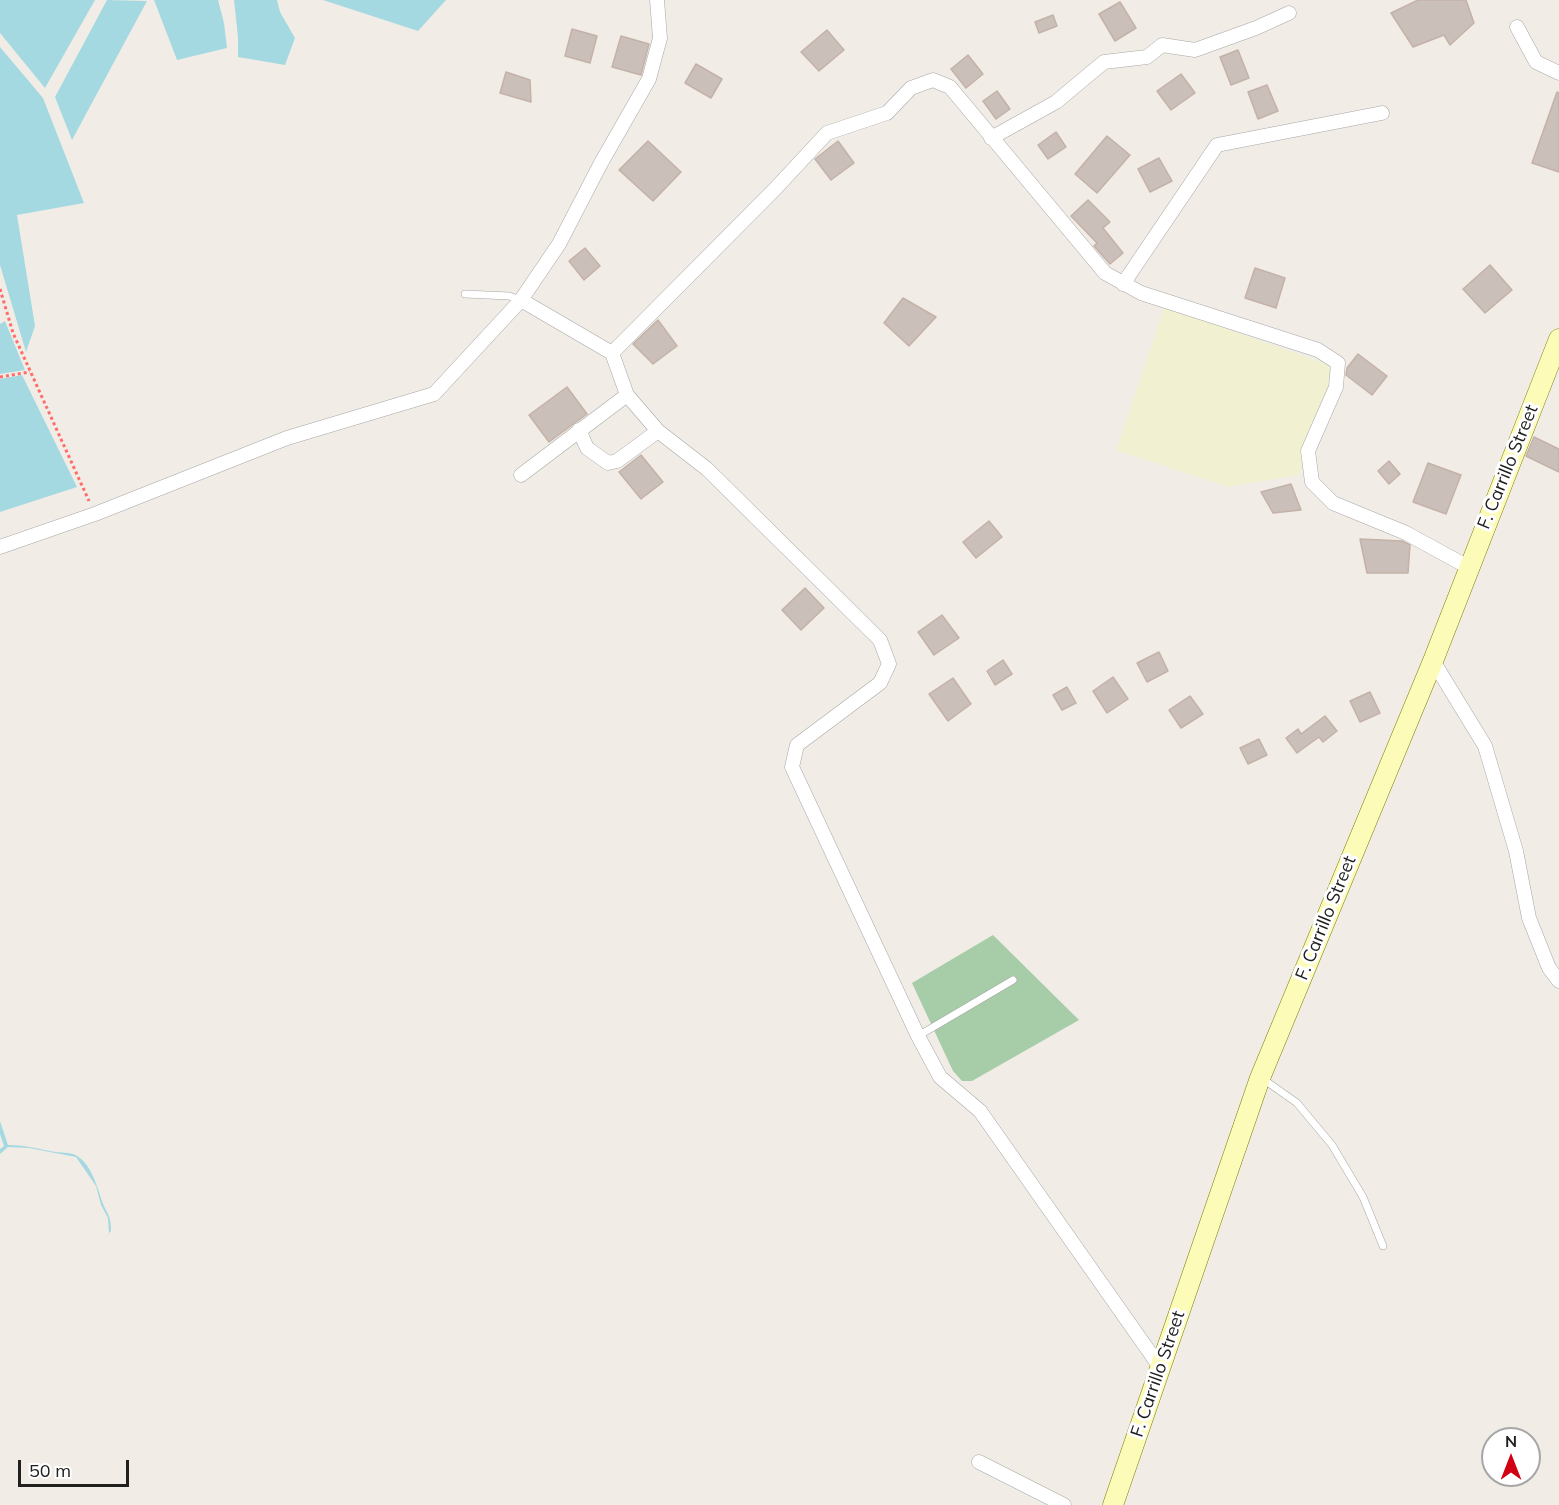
<!DOCTYPE html>
<html>
<head>
<meta charset="utf-8">
<style>
	body { margin:0 }
	#map { position:relative; width:1559px; height:1505px; overflow:hidden; background:#f1ede6; font-family:Mulish,sans-serif }
	canvas { display:block }
	.north { position:absolute; left:1481px; top:1427px; width:60px; height:60px; box-sizing:border-box; background:#fff; border:2px solid #a6a6a6; border-radius:50%; rotate:0deg; font-size:16px; font-weight:700; line-height:24px; text-align:center; color:#202020 }
	.north::after { content:''; display:block; margin:auto; width:21px; height:27px; background:#d10013; clip-path:polygon(50% 0,100% 100%,50% 72%,0 100%) }
	.scale { position:absolute; left:18px; top:1460px; width:111px; height:27px; box-sizing:border-box; border:3px solid #202020; border-top:0; padding-left:8px; font-size:18px; line-height:21px; white-space:nowrap; color:#202020; -webkit-text-stroke:4px #fff; paint-order:stroke }
</style>
</head>
<body>
<div id="map">
<canvas width="1559" height="1505"></canvas>
<div class="north">N</div>
<div class="scale">50 m</div>
</div>
<script>
const g = document.querySelector('canvas').getContext('2d');
g.lineJoin = 'round';
function fillPath(path, color) { g.fillStyle = color; g.fill(path, 'evenodd'); }
function stroke(path, color, width, dash) { g.strokeStyle = color; g.lineWidth = width; g.lineCap = dash ? 'butt' : 'round'; g.setLineDash(dash || []); g.stroke(path); }
function drawText(font, color, halo, rows, align = 'center') {
  g.font = font + ' Mulish,sans-serif'; g.lineWidth = 6; g.setLineDash([]); g.textBaseline = 'middle'; g.strokeStyle = halo; g.fillStyle = color; for (const [text, x, y, turn = 0] of rows) {
    g.save(); g.translate(x, y); g.rotate((+turn || 0) * Math.PI / 180); g.textAlign = isNaN(turn) ? turn : align; if (halo) g.strokeText(text, 0, 0); g.fillText(text, 0, 0); g.restore();
  }
}
fillPath(new Path2D(`
	M 1165,307 L 1329,365 L 1331,385 L 1299,475 L 1228,487 L 1116,450 Z`), '#f1f0d1');
fillPath(new Path2D(`
	M 993,935 L 1079,1020 L 972,1081 L 962,1081 L 953,1071 L 912,983 Z`), '#a6cca8');
fillPath(new Path2D(`
	M 0,0 L 95,0 L 45,88 L 0,33 Z
	M 107,0 L 147,1 L 72,140 L 55,97 Z
	M 154,0 L 218,0 L 224,23 L 227,48 L 177,60 Z
	M 234,0 L 277,0 L 280,12 L 295,38 L 285,65 L 238,57 L 238,37 Z
	M 323,0 L 446,0 L 418,31 Z
	M 0,47 L 43,98 L 84,203 L 17,215 L 35,326 L 26,352 L 0,265 Z
	M 5,321 L 25,370 L 0,374 L 0,324 Z
	M 22,375 L 77,487 L 0,512 L 0,379 Z
	M 0,1121 L 8,1145 C 23,1145 35,1148 50,1151 C 57,1153 66,1152 73,1154 C 90,1160 97,1186 102,1201 C 107,1215 111,1214 111,1231 L 91,1252 L 91,1267 L 91,1252 L 109,1233 L 108,1218 L 101,1205 L 96,1186 L 76,1157 L 29,1148 L 8,1147 L 0,1154 L 0,1149 L 4,1146 L 0,1134 Z`), '#a4d9e1');
const building = new Path2D(`
	M 1418,0 L 1466,0 L 1474,23 L 1450,45 L 1444,35 L 1413,47 L 1391,13 Z
	M 1120,2 L 1136,28 L 1115,41 L 1099,14 Z
	M 1053,15 L 1057,26 L 1039,33 L 1035,22 Z
	M 572,29 L 597,36 L 590,63 L 565,56 Z
	M 827,30 L 844,50 L 819,71 L 801,52 Z
	M 621,36 L 649,44 L 641,75 L 612,67 Z
	M 1238,50 L 1249,78 L 1231,85 L 1220,57 Z
	M 968,55 L 983,74 L 966,88 L 951,69 Z
	M 696,64 L 722,79 L 711,98 L 685,83 Z
	M 506,72 L 530,80 L 531,102 L 500,93 Z
	M 1181,74 L 1195,93 L 1171,110 L 1157,91 Z
	M 1267,85 L 1278,111 L 1258,119 L 1248,92 Z
	M 997,91 L 1010,109 L 996,119 L 983,101 Z
	M 1557,92 L 1559,93 L 1559,172 L 1532,163 Z
	M 1056,132 L 1066,147 L 1048,159 L 1038,145 Z
	M 1107,136 L 1130,155 L 1097,193 L 1075,174 Z
	M 648,141 L 681,172 L 653,201 L 619,170 Z
	M 838,141 L 854,163 L 831,180 L 815,159 Z
	M 1159,158 L 1172,181 L 1150,192 L 1138,169 Z
	M 1088,200 L 1110,222 L 1103,228 L 1123,253 L 1110,264 L 1094,246 L 1097,243 L 1071,216 Z
	M 585,248 L 600,266 L 584,280 L 569,261 Z
	M 1490,265 L 1512,290 L 1485,313 L 1463,289 Z
	M 1255,268 L 1285,278 L 1276,308 L 1245,298 Z
	M 903,298 L 936,317 L 909,346 L 884,323 Z
	M 658,320 L 677,346 L 653,364 L 633,344 Z
	M 1358,354 L 1387,376 L 1372,395 L 1346,375 L 1347,368 Z
	M 567,387 L 587,414 L 549,442 L 529,415 Z
	M 1534,437 L 1559,449 L 1559,472 L 1526,456 Z
	M 641,455 L 663,482 L 641,499 L 619,472 Z
	M 1389,461 L 1400,474 L 1389,484 L 1378,471 Z
	M 1428,463 L 1461,475 L 1446,514 L 1413,502 Z
	M 1291,484 L 1301,510 L 1273,513 L 1261,492 Z
	M 989,521 L 1002,537 L 976,558 L 963,542 Z
	M 1360,539 L 1402,541 L 1410,545 L 1408,573 L 1367,573 Z
	M 805,588 L 824,608 L 801,630 L 782,610 Z
	M 942,615 L 959,638 L 934,655 L 918,632 Z
	M 1159,652 L 1168,671 L 1147,682 L 1137,663 Z
	M 1003,660 L 1012,674 L 995,685 L 987,671 Z
	M 1113,677 L 1128,699 L 1107,713 L 1093,691 Z
	M 953,678 L 971,704 L 948,721 L 929,694 Z
	M 1067,687 L 1076,703 L 1062,710 L 1053,695 Z
	M 1370,692 L 1380,713 L 1360,722 L 1350,701 Z
	M 1190,696 L 1203,714 L 1181,728 L 1169,710 Z
	M 1325,716 L 1337,731 L 1323,742 L 1319,737 L 1297,753 L 1286,738 L 1298,729 L 1301,734 Z
	M 1259,739 L 1267,755 L 1248,764 L 1240,748 Z`);
fillPath(building, '#cabfb9');
stroke(building, '#c4b2a8', 1.5);
const lane = new Path2D(`
	M 465,294 L 509,296 L 521,300
	M 918,1036 L 1013,980
	M 1263,1079 L 1297,1103 L 1332,1145 L 1363,1197 L 1383,1246`);
const street = new Path2D(`
	M 1517,27 L 1536,62 L 1559,73
	M 991,138 L 1056,102 L 1104,62 L 1147,57 L 1162,45 L 1195,50 L 1256,28 L 1289,13
	M 1123,284 L 1217,145 L 1382,113
	M 521,300 L 559,244 L 601,163 L 649,79 L 660,38 L 657,0
	M 612,353 L 776,188 L 827,133 L 887,113 L 911,88 L 933,80 L 950,87 L 1105,273 L 1141,293 L 1318,350 L 1338,363 L 1336,387 L 1308,451 L 1312,482 L 1333,503 L 1406,533 L 1468,567
	M 579,430 L 587,448 L 608,463 L 617,461 L 658,431
	M 521,475 L 627,395
	M 0,547 L 95,514 L 287,438 L 434,394 L 521,300 L 612,353 L 627,395 L 658,431 L 707,469 L 880,640 L 889,664 L 880,683 L 797,745 L 792,767 L 918,1036 L 940,1077 L 980,1111 L 1160,1367
	M 1433,661 L 1485,746 L 1516,851 L 1529,918 L 1549,968 L 1559,981
	M 979,1462 L 1064,1505`);
const secondary = new Path2D(`
	M 1113,1505 L 1260,1078 L 1433,661 L 1559,339`);
stroke(lane, '#a7a7a7', 8);
stroke(street, '#a7a7a7', 15);
stroke(secondary, '#7c7f00', 21);
stroke(new Path2D(`
	M 0,289 L 13,333 L 89,501
	M 0,377 L 30,372`), '#ff6c6a', 3, [3, 3]);
stroke(lane, '#fff', 7);
stroke(street, '#fff', 14);
stroke(secondary, '#fdfbb8', 20);
drawText('18px', '#202020', '#fff', [
	["F. Carrillo Street",1508,467,-68],
	["F. Carrillo Street",1326,918,-68],
	["F. Carrillo Street",1158,1374,-71]
]);
</script>
</body>
</html>
